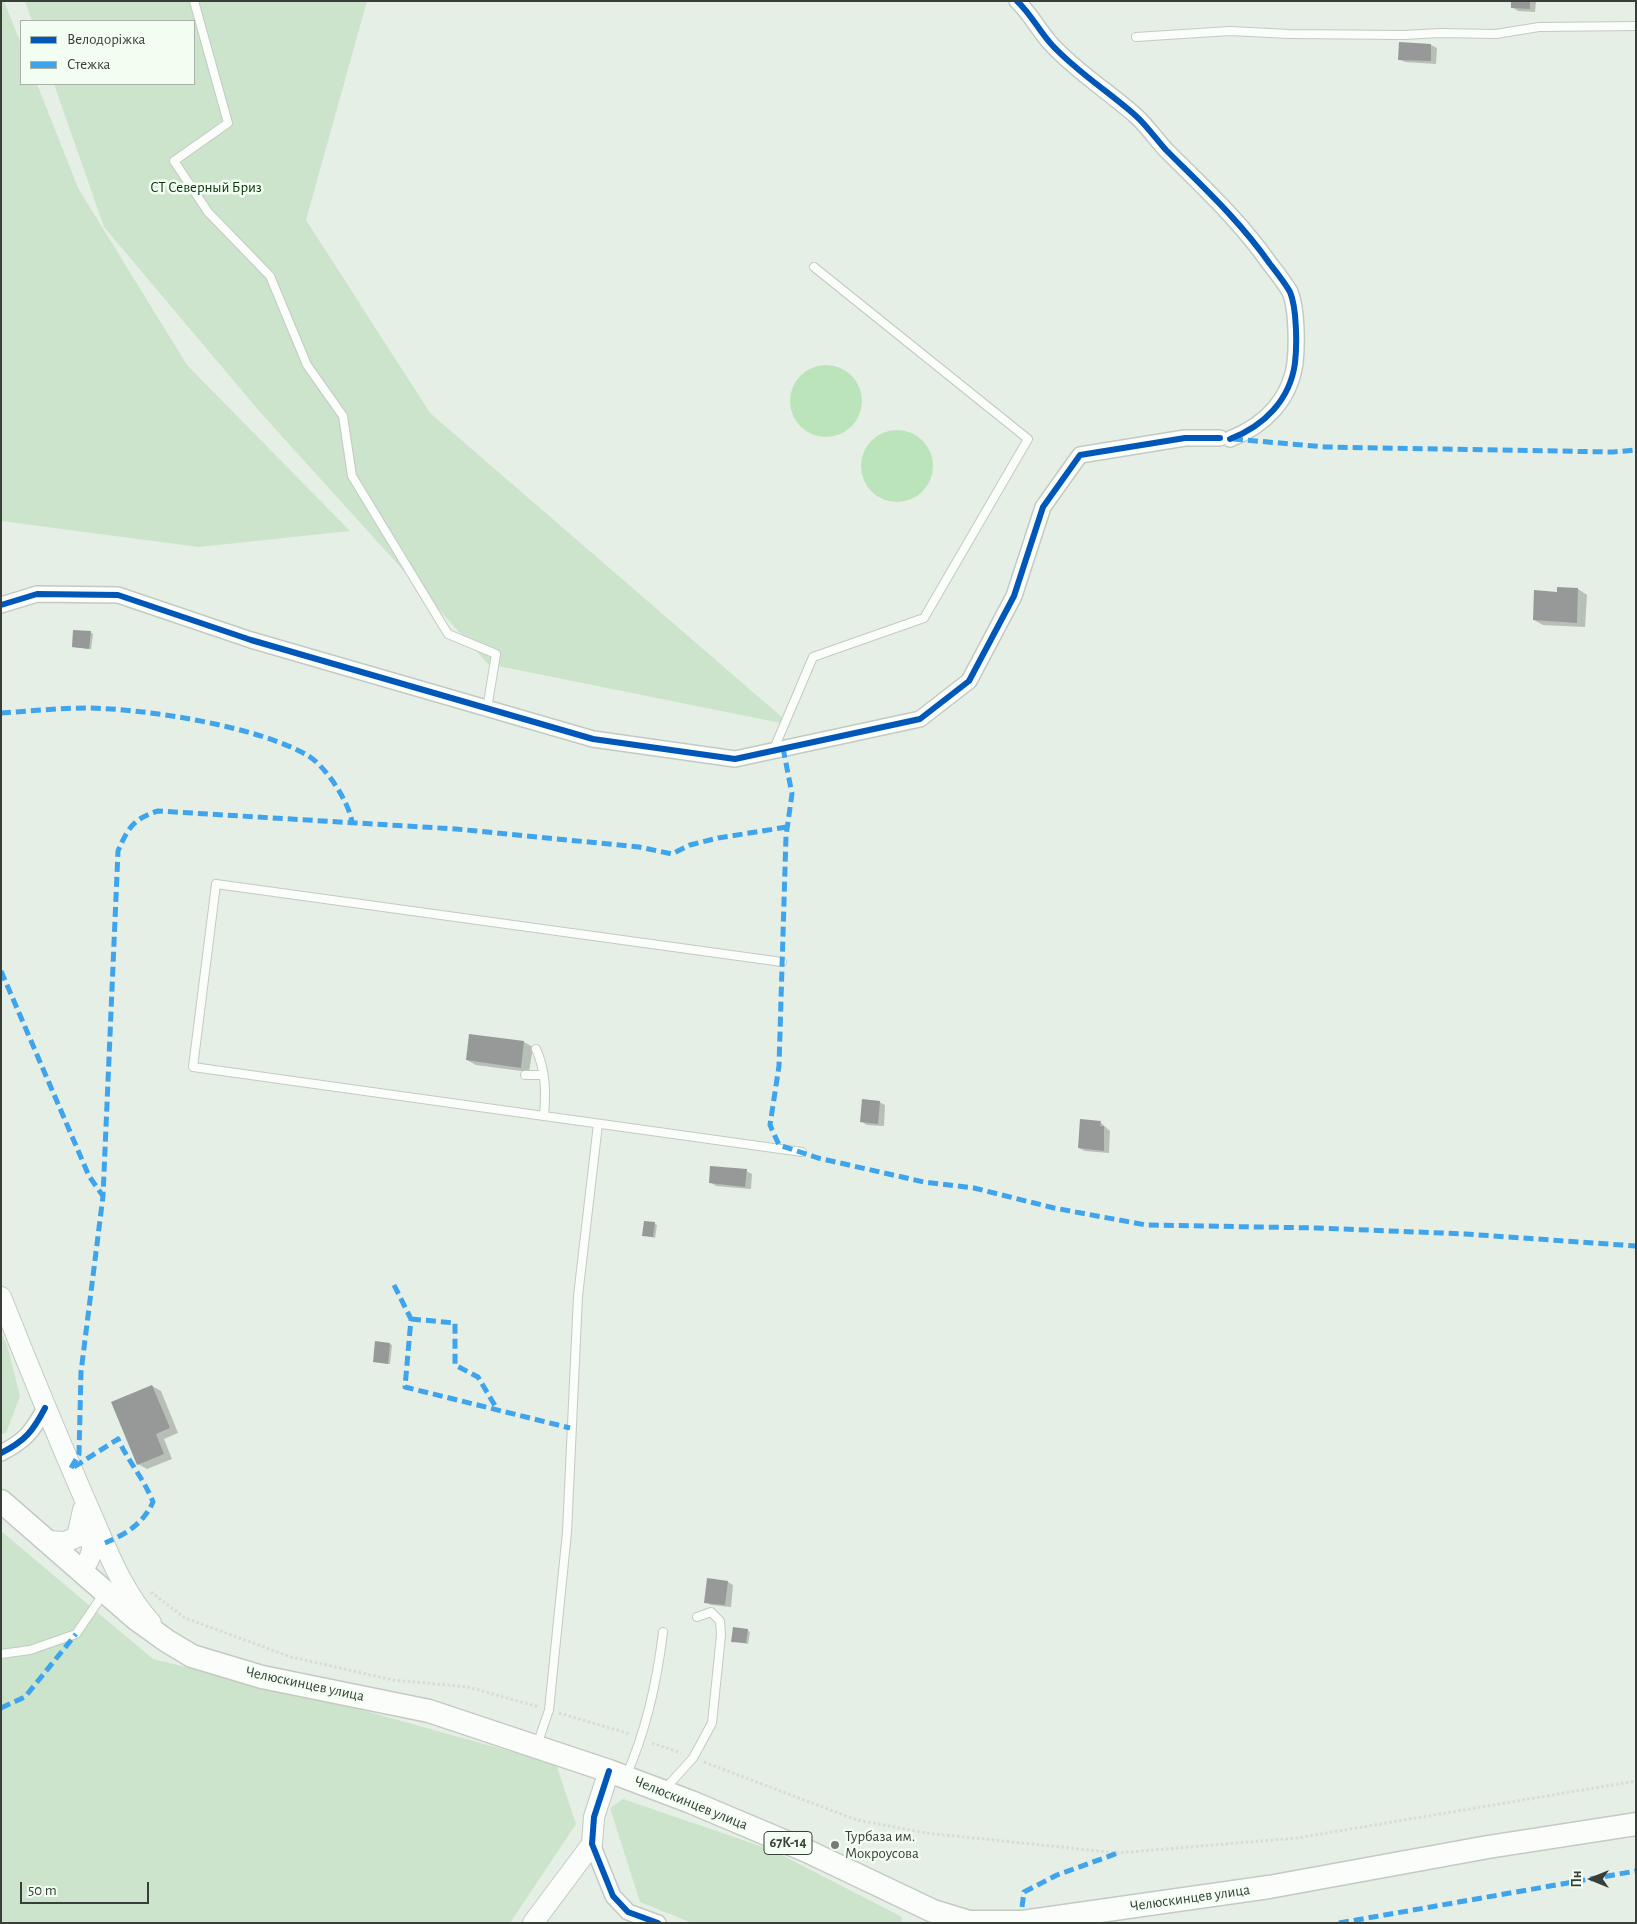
<!DOCTYPE html>
<html>
<head>
<meta charset="utf-8">
<style>
	body { margin:0 }
	#map { position:relative; width:1637px; height:1924px; overflow:hidden; background:#e5efe5; font-family:"Alegreya Sans",sans-serif }
	canvas { display:block }
	.frame { position:absolute; inset:0; border:2px solid #383f38; pointer-events:none }
	.legend { position:absolute; left:20px; top:20px; width:175px; height:65px; box-sizing:border-box; background:#f3fef3; border:1px solid #a8b2a8; margin:0; padding:6px 9px; list-style:none; font-size:15px; color:#383f38 }
	.legend li { display:flex; align-items:center; gap:10px; height:25px }
	.legend b { width:25px; border:1px solid #a8b2a8 }
	.north { position:absolute; left:1567px; top:1854px; width:50px; height:50px; -webkit-text-stroke:4px #f3fef3; paint-order:stroke; rotate:270deg; font-size:14px; font-weight:700; line-height:20px; text-align:center; color:#383f38 }
	.north::after { content:''; display:block; margin:auto; width:18px; height:22px; background:#383f38; clip-path:polygon(50% 0,100% 100%,50% 72%,0 100%) }
	.scale { position:absolute; left:20px; top:1882px; width:129px; height:22px; box-sizing:border-box; border:2px solid #383f38; border-top:0; padding-left:6px; font-size:15px; line-height:18px; white-space:nowrap; color:#383f38; -webkit-text-stroke:4px #f3fef3; paint-order:stroke }
</style>
</head>
<body>
<div id="map">
<canvas width="1637" height="1924"></canvas>
<div class="frame"></div>
<ul class="legend">
<li><b style="height:6px;background:#0057b8"></b>Велодоріжка</li>
<li><b style="height:6px;background:#3fa4ec"></b>Стежка</li>
</ul>
<div class="north">Пн</div>
<div class="scale">50 m</div>
</div>
<script>
const g = document.querySelector('canvas').getContext('2d');
g.lineJoin = 'round';
function fillPath(path, color) { g.fillStyle = color; g.fill(path, 'evenodd'); }
function stroke(path, color, width, dash) { g.strokeStyle = color; g.lineWidth = width; g.lineCap = dash ? 'butt' : 'round'; g.setLineDash(dash || []); g.stroke(path); }
function drawText(font, color, halo, rows, align = 'center') {
  g.font = font + ' "Alegreya Sans",sans-serif'; g.lineWidth = 5; g.setLineDash([]); g.textBaseline = 'middle'; g.strokeStyle = halo; g.fillStyle = color; for (const [text, x, y, turn = 0] of rows) {
    g.save(); g.translate(x, y); g.rotate((+turn || 0) * Math.PI / 180); g.textAlign = isNaN(turn) ? turn : align; if (halo) g.strokeText(text, 0, 0); g.fillText(text, 0, 0); g.restore();
  }
}
fillPath(new Path2D(`
	M 1,1 L 4,1 L 21,44 L 21,84 L 37,84 L 78,188 L 187,365 L 350,531 L 199,547 L 1,521 Z
	M 25,1 L 367,1 L 306,220 L 430,413 L 791,725 L 488,664 L 260,412 L 104,227 L 54,84 L 194,84 L 194,21 L 32,21 Z
	M 1,1332 L 7,1345 L 20,1396 L 6,1433 L 1,1434 Z
	M 1,1531 L 153,1659 L 369,1712 L 556,1764 L 576,1824 L 510,1923 L 1,1923 Z
	M 623,1799 L 772,1850 L 902,1917 L 901,1923 L 692,1923 L 640,1902 L 610,1808 Z`), '#cce4cb');
fillPath(new Path2D(`
	M790 401a36 36 0 1 1 72 0a36 36 0 1 1-72 0Z
	M861 466a36 36 0 1 1 72 0a36 36 0 1 1-72 0Z`), '#bce4ba');
fillPath(new Path2D(`
	M 1512,1 L 1536,1 L 1535,12 L 1518,11 L 1512,7 Z
	M 1400,44 L 1431,45 L 1437,48 L 1436,64 L 1405,62 L 1399,59 Z
	M 1558,588 L 1578,589 L 1587,595 L 1585,627 L 1543,625 L 1534,620 L 1558,593 Z
	M 90,632 L 93,634 L 91,649 L 73,647 Z
	M 470,1035 L 524,1042 L 533,1047 L 529,1072 L 476,1065 L 467,1060 Z
	M 879,1102 L 885,1105 L 884,1126 L 867,1125 L 862,1122 Z
	M 1100,1122 L 1110,1131 L 1109,1153 L 1085,1151 L 1079,1148 Z
	M 746,1171 L 752,1174 L 751,1189 L 716,1186 L 710,1182 Z
	M 654,1223 L 657,1225 L 655,1238 L 644,1235 Z
	M 390,1344 L 392,1345 L 390,1364 L 374,1361 Z
	M 152,1386 L 161,1391 L 178,1433 L 164,1439 L 172,1459 L 147,1469 L 138,1464 Z
	M 728,1582 L 733,1585 L 731,1607 L 711,1605 L 705,1602 Z
	M 747,1630 L 750,1632 L 748,1644 L 732,1641 Z`), '#0003');
fillPath(new Path2D(`
	M 1511,1 L 1530,1 L 1530,9 L 1511,8 Z
	M 1399,42 L 1431,44 L 1431,61 L 1398,60 Z
	M 1557,587 L 1578,588 L 1577,623 L 1533,620 L 1534,590 L 1557,592 Z
	M 73,630 L 91,631 L 89,649 L 72,647 Z
	M 469,1034 L 524,1041 L 521,1068 L 466,1060 Z
	M 862,1099 L 880,1101 L 878,1124 L 860,1122 Z
	M 1080,1119 L 1101,1121 L 1100,1126 L 1104,1126 L 1104,1151 L 1078,1148 Z
	M 710,1166 L 747,1169 L 745,1187 L 709,1183 Z
	M 644,1221 L 655,1222 L 653,1237 L 642,1236 Z
	M 375,1341 L 390,1343 L 388,1364 L 373,1362 Z
	M 152,1385 L 170,1428 L 156,1434 L 164,1454 L 137,1465 L 111,1402 Z
	M 707,1578 L 728,1581 L 725,1605 L 704,1603 Z
	M 733,1627 L 748,1629 L 746,1643 L 731,1642 Z`), '#979998');
const lane = new Path2D(`
	M 194,1 L 228,123 L 174,161 L 208,212 L 270,276 L 307,365 L 343,416 L 352,476 L 448,634 L 496,654 L 487,709
	M 1136,37 L 1230,31 L 1289,34 L 1404,35 L 1440,33 L 1496,34 L 1539,27 L 1636,26
	M 773,751 L 813,657 L 924,618 L 1028,439 L 814,267
	M 782,962 L 216,884 L 193,1067 L 802,1152
	M 536,1049 C 546,1071 546,1093 544,1116
	M 525,1075 L 543,1075
	M 1,1654 L 30,1650 L 76,1634 L 104,1593
	M 537,1745 L 549,1710 L 567,1532 L 578,1296 L 598,1124
	M 626,1776 C 647,1729 657,1682 663,1632
	M 664,1790 L 693,1758 L 712,1723 L 721,1635 L 720,1621 L 711,1612 L 697,1617`);
const street = new Path2D(`
	M 1017,1 C 1031,14 1039,31 1052,45 C 1077,72 1109,92 1136,116 C 1147,126 1156,139 1166,150 C 1203,187 1240,221 1270,264 C 1277,273 1285,283 1290,292 C 1297,308 1297,346 1295,363 C 1290,400 1264,426 1230,439
	M 1,605 L 37,594 L 118,595 L 251,640 L 593,739 L 735,759 L 920,719 L 969,681 L 1014,596 L 1043,507 L 1080,455 L 1185,438 L 1220,438
	M 1,1453 C 25,1441 33,1431 45,1408
	M 592,1844 L 613,1896 L 628,1912 L 658,1923`);
const secondary = new Path2D(`
	M 1,1297 C 28,1365 56,1433 85,1500 C 104,1542 120,1589 151,1623
	M 46,1541 L 65,1542 L 77,1537 L 83,1510
	M 81,1572 C 95,1553 93,1547 89,1525
	M 533,1923 L 592,1844 L 594,1817 L 609,1771`);
const primary = new Path2D(`
	M 1,1501 L 135,1618 L 167,1641 L 192,1656 L 262,1677 L 429,1711 L 609,1771 L 691,1802 L 807,1851 L 933,1911 L 969,1922 L 1023,1922 L 1269,1887 L 1488,1847 L 1636,1824`);
stroke(lane, '#c3cac3', 10);
stroke(street, '#c3cac3', 18);
stroke(secondary, '#c3cac3', 22);
stroke(primary, '#c3cac3', 25);
stroke(new Path2D(`
	M 151,1592 L 185,1618 L 291,1657 L 393,1680 L 468,1687 L 539,1707
	M 559,1713 L 630,1734
	M 652,1743 L 681,1753
	M 704,1762 L 857,1820 L 926,1833 L 1118,1853 L 1297,1838 L 1636,1781`), '#d8dbd8', 3, [2.5, 2.5]);
stroke(lane, '#fbfdfb', 8);
stroke(street, '#fbfdfb', 15);
stroke(secondary, '#fbfdfb', 20);
stroke(primary, '#fbfdfb', 22);
stroke(new Path2D(`
	M 1233,439 L 1326,447 L 1613,452 L 1636,450
	M 1,713 C 30,711 60,708 89,708 C 147,709 256,726 307,755 C 325,765 350,803 352,823
	M 783,748 L 792,794 L 786,836 L 779,1066 L 770,1125 L 779,1145 L 818,1158 L 924,1182 L 974,1188 L 1054,1208 L 1146,1225 L 1317,1228 L 1466,1234 L 1636,1246
	M 1,971 L 89,1176 L 103,1196
	M 394,1285 L 411,1319 L 405,1387 L 570,1428
	M 411,1319 L 455,1323 L 455,1365 L 478,1377 L 497,1409
	M 74,1467 L 118,1439 C 128,1461 144,1479 153,1502 C 143,1524 126,1534 105,1543
	M 71,1468 L 79,1454 L 81,1372 L 103,1196 L 118,851 C 128,828 133,819 158,811 L 456,829 L 639,847 L 672,854 L 690,845 L 718,838 L 787,827
	M 1,1708 L 25,1697 L 76,1634
	M 1022,1907 L 1024,1892 L 1057,1875 L 1118,1853
	M 1339,1923 L 1636,1871`), '#3fa4ec', 5, [10, 5]);
stroke(new Path2D(`
	M 1017,1 C 1031,14 1039,31 1052,45 C 1077,72 1109,92 1136,116 C 1147,126 1156,139 1166,150 C 1203,187 1240,221 1270,264 C 1277,273 1285,283 1290,292 C 1297,308 1297,346 1295,363 C 1290,400 1264,426 1230,439
	M 1,605 L 37,594 L 118,595 L 251,640 L 593,739 L 735,759 L 920,719 L 969,681 L 1014,596 L 1043,507 L 1080,455 L 1185,438 L 1220,438
	M 1,1453 C 25,1441 33,1431 45,1408
	M 609,1771 L 594,1817 L 592,1844 L 613,1896 L 628,1912 L 658,1923`), '#0057b8', 6);
for (const [x, y, r, color] of [
	[835,1845,5,"#757d75"]
]) { const dot = new Path2D(); dot.arc(x, y, r, 0, 2 * Math.PI); g.fillStyle = color; g.fill(dot); stroke(dot, '#f3fef3', 2); }
for (const [x, y, w] of [
	[788,1843,48]
]) { const box = new Path2D(); box.roundRect(x - w / 2, y - 11.5, w, 23, 4); g.fillStyle = '#f3fef3'; g.fill(box); stroke(box, '#383f38', 1); }
drawText('bold 14px', '#383f38', null, [
	["67К-14",788,1843]
]);
drawText('15px', '#0d330f', '#f3fef3', [
	["СТ Северный Бриз",206,187]
]);
drawText('15px', '#383f38', '#f3fef3', [
	["Челюскинцев улица",305,1684,12],
	["Челюскинцев улица",691,1803,22],
	["Челюскинцев улица",1190,1898,-8]
]);
drawText('15px', '#383f38', '#f3fef3', [
	["Турбаза им.",845,1836],
	["Мокроусова",845,1853]
], 'left');
</script>
</body>
</html>
